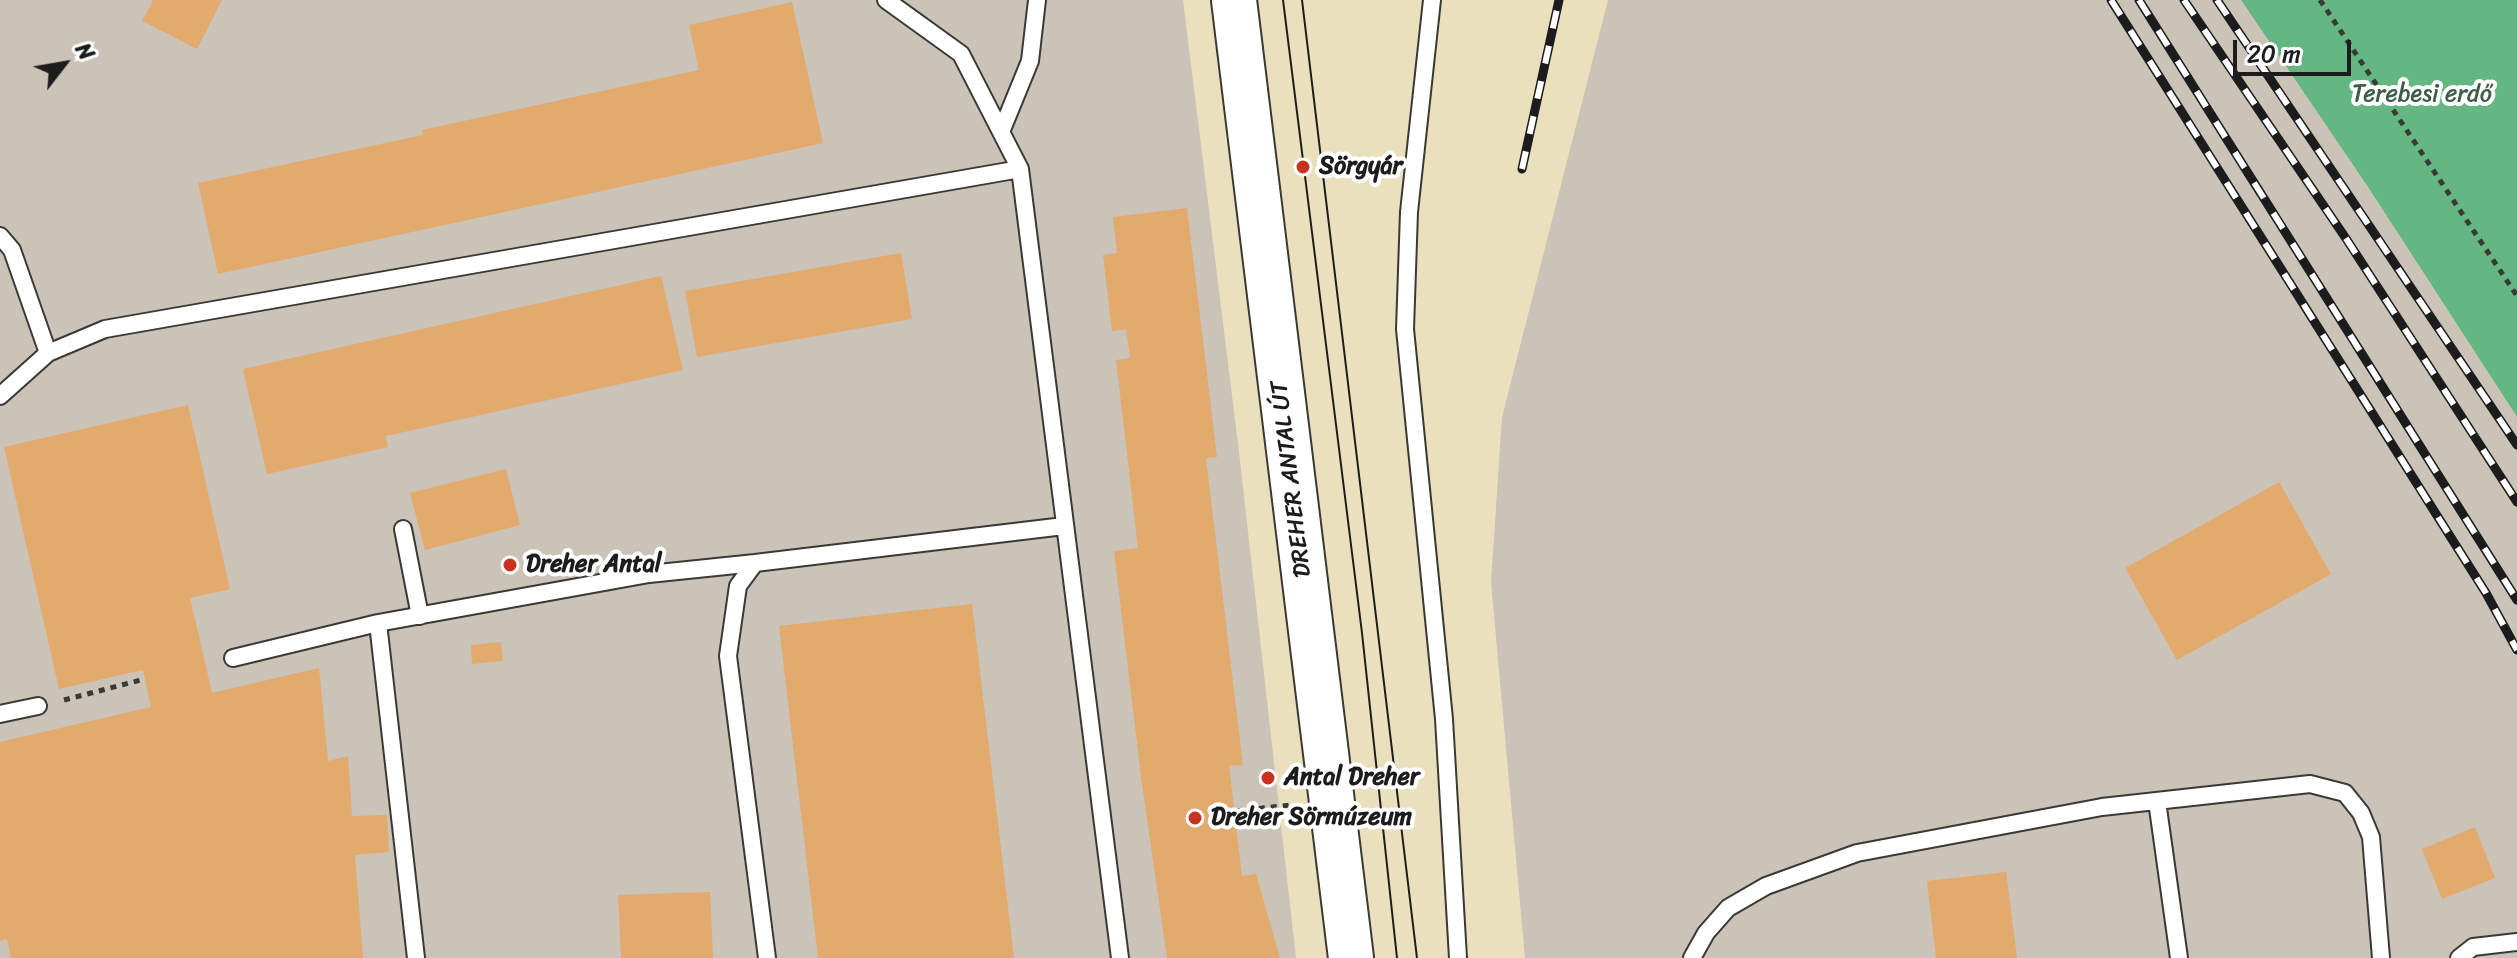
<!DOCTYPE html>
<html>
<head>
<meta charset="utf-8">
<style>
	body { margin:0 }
	#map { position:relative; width:2517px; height:958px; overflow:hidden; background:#ebe0bd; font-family:Sriracha,sans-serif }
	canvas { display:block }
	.north { position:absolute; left:24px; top:24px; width:80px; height:80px; -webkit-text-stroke:6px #fff; paint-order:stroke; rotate:59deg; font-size:22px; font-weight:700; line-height:32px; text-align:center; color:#1c1c1c }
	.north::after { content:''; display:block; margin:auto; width:28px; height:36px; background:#1c1c1c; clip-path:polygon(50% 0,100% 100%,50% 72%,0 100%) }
	.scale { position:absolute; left:2233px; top:40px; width:118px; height:36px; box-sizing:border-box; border:4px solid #1c1c1c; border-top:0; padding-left:10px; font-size:24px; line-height:28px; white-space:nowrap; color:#1c1c1c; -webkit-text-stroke:6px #fff; paint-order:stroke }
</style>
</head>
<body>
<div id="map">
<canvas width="2517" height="958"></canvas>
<div class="north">N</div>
<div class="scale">20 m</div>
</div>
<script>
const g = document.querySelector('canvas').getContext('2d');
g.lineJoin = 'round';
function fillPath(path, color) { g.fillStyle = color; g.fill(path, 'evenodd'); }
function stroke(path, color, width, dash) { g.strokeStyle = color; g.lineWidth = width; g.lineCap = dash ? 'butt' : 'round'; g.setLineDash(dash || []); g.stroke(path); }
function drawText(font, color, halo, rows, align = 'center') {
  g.font = font + ' Sriracha,sans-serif'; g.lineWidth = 8; g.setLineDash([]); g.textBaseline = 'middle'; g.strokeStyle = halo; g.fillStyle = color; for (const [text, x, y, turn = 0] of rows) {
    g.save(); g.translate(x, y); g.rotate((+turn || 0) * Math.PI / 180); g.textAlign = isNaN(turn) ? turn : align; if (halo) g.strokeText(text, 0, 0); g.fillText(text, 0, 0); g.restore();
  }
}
fillPath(new Path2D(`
	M 0,0 L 1183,0 L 1239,452 L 1296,958 L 0,958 Z
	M 1608,0 L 2241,0 L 2368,187 L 2517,417 L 2517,958 L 1525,958 L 1491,582 L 1502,417 Z`), '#cbc2b8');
fillPath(new Path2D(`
	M 2241,0 L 2517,0 L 2517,417 L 2368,187 Z`), '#64b683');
fillPath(new Path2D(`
	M 153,0 L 222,0 L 197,49 L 142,21 Z
	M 792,2 L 823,143 L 218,274 L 198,183 L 423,135 L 422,130 L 699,70 L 689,25 Z
	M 1187,208 L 1217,457 L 1206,458 L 1243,765 L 1229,766 L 1242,876 L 1256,874 L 1280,958 L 1167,958 L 1141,777 L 1114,551 L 1138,548 L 1116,360 L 1130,358 L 1126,329 L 1112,331 L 1103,255 L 1117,253 L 1113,217 Z
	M 901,253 L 912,319 L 697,357 L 685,291 Z
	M 661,276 L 683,370 L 386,436 L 388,447 L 267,474 L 243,369 Z
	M 188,405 L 230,589 L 190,598 L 212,693 L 319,668 L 328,761 L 348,756 L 352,816 L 387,815 L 389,852 L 355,855 L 363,958 L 11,958 L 7,939 L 0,941 L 0,742 L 151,707 L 143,670 L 59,689 L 4,447 Z
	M 506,469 L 520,525 L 425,550 L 410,493 Z
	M 2279,482 L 2331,574 L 2177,660 L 2125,568 Z
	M 972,604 L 1014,958 L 818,958 L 779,626 Z
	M 501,642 L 503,661 L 472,664 L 471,645 Z
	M 2475,827 L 2495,878 L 2442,899 L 2422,849 Z
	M 2006,872 L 2017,958 L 1936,958 L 1927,881 Z
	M 710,892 L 713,958 L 621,958 L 618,895 Z`), '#e2aa6d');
const lane = new Path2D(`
	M 886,0 L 961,54 L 1020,169 L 1120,958
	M 1432,0 L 1409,212 L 1405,329 L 1444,719 L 1458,958
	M 1001,132 L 1030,61 L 1037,0
	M 0,236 L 12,250 L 48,353
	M 0,396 L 48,353 L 105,329 L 1020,169
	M 403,529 L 420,616
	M 233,658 L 378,623
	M 0,714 L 38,706
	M 2157,801 L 2179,958
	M 416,958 L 378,623 L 649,574 L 755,563
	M 767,958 L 728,656 L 738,586 L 755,563 L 1064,526
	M 1692,958 L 1706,933 L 1728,908 L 1766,886 L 1857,853 L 2102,807 L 2310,784 L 2345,793 L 2361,813 L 2371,837 L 2381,958
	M 2459,958 L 2473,947 L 2517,942`);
const primary = new Path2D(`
	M 1234,0 L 1351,958`);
stroke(lane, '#3b3934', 20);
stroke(primary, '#3b3934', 48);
stroke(new Path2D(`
	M 2320,0 L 2517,296
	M 64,700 L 145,679
	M 1235,811 L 1291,805`), '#3b3934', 5, [6, 6]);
stroke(lane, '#fff', 16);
stroke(primary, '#fff', 44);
stroke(new Path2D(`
	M 1283,0 L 1362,633 L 1397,958
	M 1302,0 L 1417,958`), '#1c1c1c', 2);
const rail = new Path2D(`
	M 2111,0 L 2486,593 L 2517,650
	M 2139,0 L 2517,600
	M 2184,0 L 2347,240 L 2517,502
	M 2217,0 L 2517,445
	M 1522,169 L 1559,0`);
stroke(rail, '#1c1c1c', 9);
stroke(rail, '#fff', 6, [18]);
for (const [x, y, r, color] of [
	[1303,167,8,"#c8321e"],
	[510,565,8,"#c8321e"],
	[1268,778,8,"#c8321e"],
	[1195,818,8,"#c8321e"]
]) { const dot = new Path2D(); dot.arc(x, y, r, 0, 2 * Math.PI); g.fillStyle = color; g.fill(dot); stroke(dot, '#fff', 3); }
drawText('24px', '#3d5d48', '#fff', [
	["Terebesi erdő",2422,95]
]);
drawText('bold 24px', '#1c1c1c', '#fff', [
	["Sörgyár",1319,167],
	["Dreher Antal",526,565],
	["Antal Dreher",1284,778],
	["Dreher Sörmúzeum",1211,818]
], 'left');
drawText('24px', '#1c1c1c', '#fff', [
	["DREHER ANTAL ÚT",1292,479,-97]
]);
</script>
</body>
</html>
